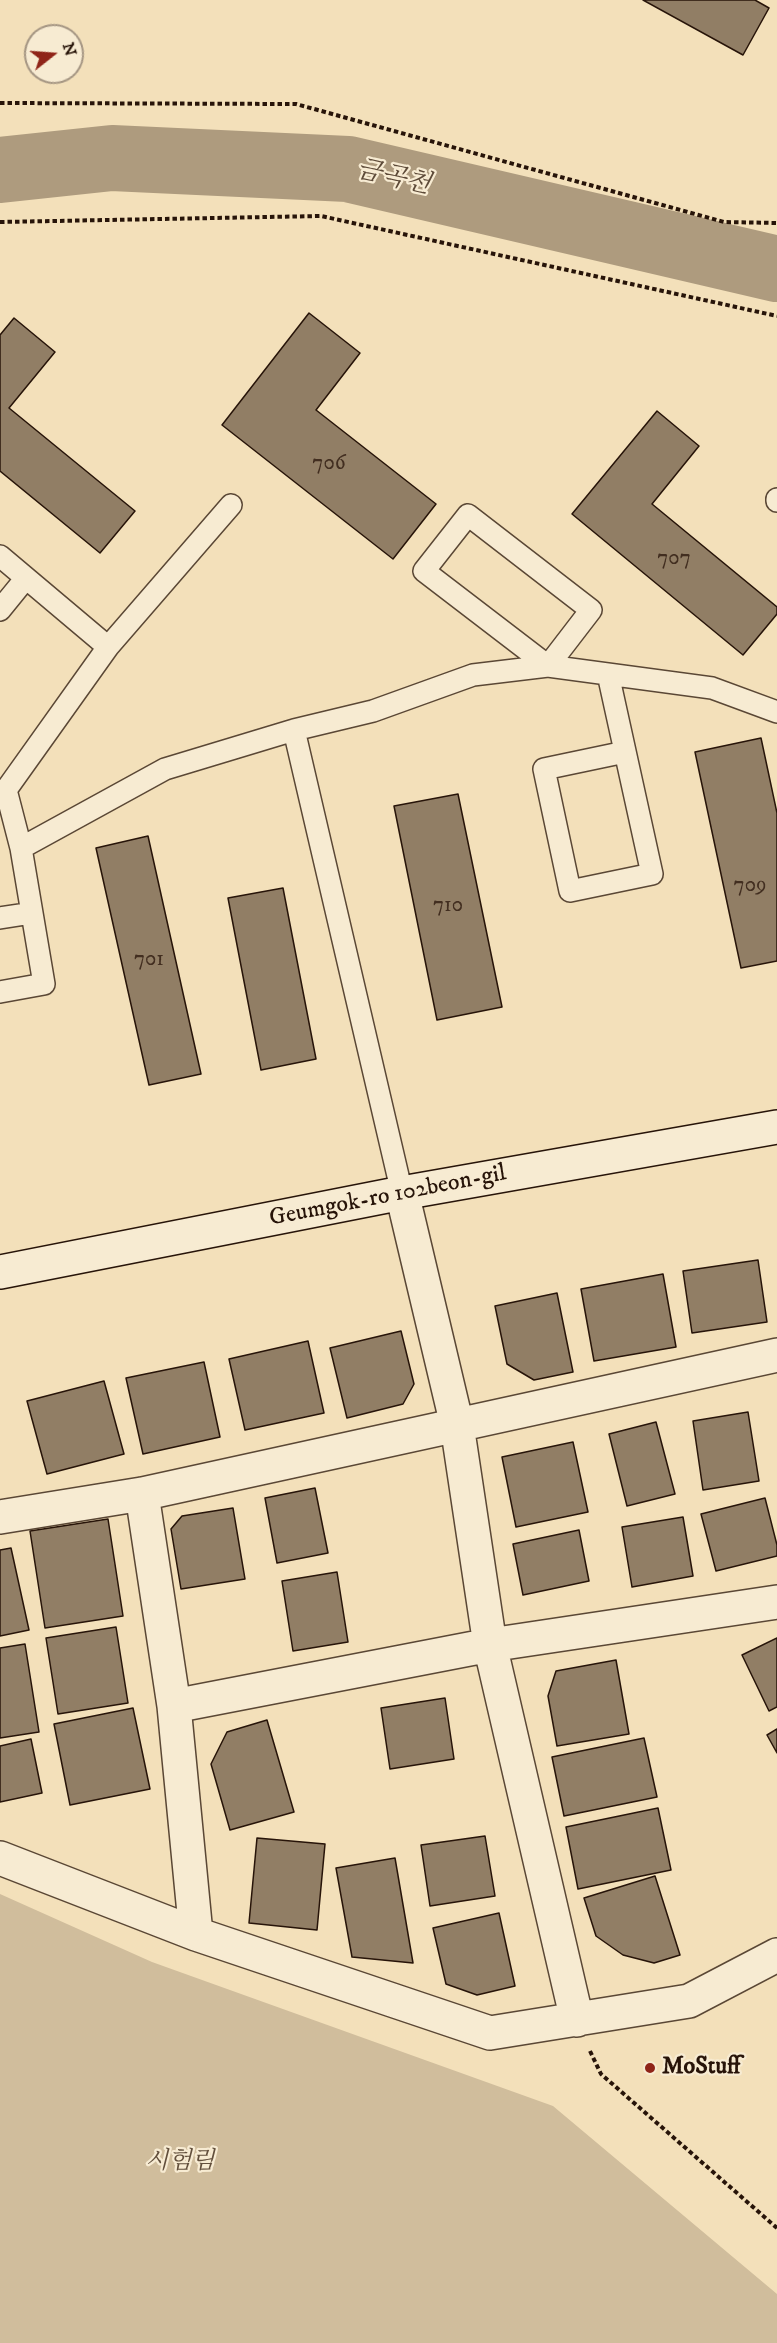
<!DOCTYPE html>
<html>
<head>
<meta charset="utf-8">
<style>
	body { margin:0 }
	#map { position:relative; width:777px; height:2343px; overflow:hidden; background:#f3e0ba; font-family:"IM FELL DW Pica",serif }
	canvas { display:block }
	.north { position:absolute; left:24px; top:24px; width:60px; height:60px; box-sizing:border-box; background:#f7ebd2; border:2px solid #a49582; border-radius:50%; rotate:73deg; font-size:16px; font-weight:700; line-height:24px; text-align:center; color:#271409 }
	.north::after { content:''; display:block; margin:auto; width:21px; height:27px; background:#8f2418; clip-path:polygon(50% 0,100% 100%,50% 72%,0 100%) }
</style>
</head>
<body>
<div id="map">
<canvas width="777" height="2343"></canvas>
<div class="north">N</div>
</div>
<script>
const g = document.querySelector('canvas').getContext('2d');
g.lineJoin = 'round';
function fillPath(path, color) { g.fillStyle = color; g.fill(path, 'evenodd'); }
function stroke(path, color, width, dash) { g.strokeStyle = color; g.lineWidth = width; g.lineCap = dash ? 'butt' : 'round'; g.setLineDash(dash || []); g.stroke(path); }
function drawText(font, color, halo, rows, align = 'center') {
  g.font = font + ' "IM FELL DW Pica","Noto Serif KR",serif'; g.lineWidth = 4.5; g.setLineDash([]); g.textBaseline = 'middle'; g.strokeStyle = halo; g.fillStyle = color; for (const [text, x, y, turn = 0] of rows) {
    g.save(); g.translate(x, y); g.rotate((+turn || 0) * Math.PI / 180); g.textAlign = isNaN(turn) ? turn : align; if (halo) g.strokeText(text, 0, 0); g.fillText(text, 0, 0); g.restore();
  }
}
fillPath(new Path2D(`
	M 0,1894 L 152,1962 L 553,2106 L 777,2294 L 777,2343 L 0,2343 Z`), '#d0bd9c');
stroke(new Path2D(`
	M 0,170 L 112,158 L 348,169 L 777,269`), '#ae9b7e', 66);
const building = new Path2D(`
	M 643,0 L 755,0 L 769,8 L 743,55 Z
	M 309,313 L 360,353 L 316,410 L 436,504 L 393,559 L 222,425 Z
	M 14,318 L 55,352 L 9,408 L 135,511 L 100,553 L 0,471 L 0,335 Z
	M 657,411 L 699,446 L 652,504 L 777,607 L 777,614 L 743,655 L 572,514 Z
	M 761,738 L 777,813 L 777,961 L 741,968 L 695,752 Z
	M 458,794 L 502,1007 L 437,1020 L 394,806 Z
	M 148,836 L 201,1074 L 149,1085 L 96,848 Z
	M 283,888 L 316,1059 L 261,1070 L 228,898 Z
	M 758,1260 L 767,1322 L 692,1333 L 683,1271 Z
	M 663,1274 L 676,1347 L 594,1361 L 581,1289 Z
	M 557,1293 L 573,1372 L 534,1380 L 507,1364 L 495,1306 Z
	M 401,1331 L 414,1384 L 403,1404 L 347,1418 L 330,1348 Z
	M 308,1341 L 324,1413 L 245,1430 L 229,1359 Z
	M 204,1362 L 220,1437 L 143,1454 L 126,1378 Z
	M 104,1381 L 124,1454 L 47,1474 L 27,1401 Z
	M 748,1412 L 759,1481 L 703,1490 L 693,1421 Z
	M 656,1422 L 675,1494 L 627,1506 L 609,1434 Z
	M 573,1442 L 588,1512 L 516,1527 L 502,1457 Z
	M 315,1488 L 328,1553 L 277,1563 L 265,1498 Z
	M 765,1498 L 777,1545 L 777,1556 L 716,1571 L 701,1514 Z
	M 233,1508 L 245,1579 L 181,1589 L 171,1529 L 182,1516 Z
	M 683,1517 L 693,1576 L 632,1587 L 622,1527 Z
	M 108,1519 L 123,1616 L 45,1628 L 30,1531 Z
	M 579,1530 L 589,1581 L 523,1595 L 513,1544 Z
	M 11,1548 L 29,1630 L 0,1636 L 0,1550 Z
	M 337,1572 L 348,1642 L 293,1651 L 282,1581 Z
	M 116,1627 L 128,1703 L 58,1714 L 46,1638 Z
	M 777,1638 L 777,1707 L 769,1711 L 742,1655 Z
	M 25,1644 L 39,1732 L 0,1738 L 0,1648 Z
	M 616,1660 L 629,1734 L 557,1746 L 548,1696 L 556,1671 Z
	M 445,1698 L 454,1759 L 390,1769 L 381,1708 Z
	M 133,1708 L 150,1789 L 70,1805 L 54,1724 Z
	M 267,1720 L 294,1812 L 230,1830 L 211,1764 L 227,1732 Z
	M 777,1729 L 777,1753 L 767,1735 Z
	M 644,1738 L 657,1797 L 564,1816 L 552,1757 Z
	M 31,1739 L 42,1793 L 0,1802 L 0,1746 Z
	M 658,1808 L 671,1870 L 578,1889 L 566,1827 Z
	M 485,1836 L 495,1896 L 430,1906 L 421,1845 Z
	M 257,1838 L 325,1844 L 317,1930 L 249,1923 Z
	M 395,1858 L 413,1963 L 352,1957 L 336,1868 Z
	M 655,1876 L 680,1955 L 654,1963 L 623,1955 L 596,1936 L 584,1898 Z
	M 499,1913 L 515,1986 L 477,1995 L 446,1984 L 433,1928 Z`);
fillPath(building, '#917e65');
stroke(building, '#271409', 1.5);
const lane = new Path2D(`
	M 777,499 L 777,501
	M 468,515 L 591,610 L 548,666 L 424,571 Z
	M 0,556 L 108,647
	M 0,610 L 26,578
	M 608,674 L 652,874 L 570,891 L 544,769 L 625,752
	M 294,730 L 402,1193
	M 21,848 L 165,769 L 294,730 L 373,711 L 473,675 L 548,666 L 712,688 L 777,712
	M 0,918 L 32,913
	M 0,992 L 44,984 L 21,848 L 6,790 L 108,647 L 231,505`);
const street = new Path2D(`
	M 142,1494 L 174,1706 L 196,1934
	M 0,1517 L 142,1494 L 777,1355
	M 174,1706 L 490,1645 L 457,1425 L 402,1193
	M 0,1858 L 196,1934 L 490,2033 L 689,2001 L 777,1955
	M 577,2020 L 490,1645 L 777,1602`);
const secondary = new Path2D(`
	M 0,1272 L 402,1193 L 777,1127`);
stroke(lane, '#5a4735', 24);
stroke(street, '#5a4735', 36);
stroke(secondary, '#271409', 36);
stroke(new Path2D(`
	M 0,103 L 296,104 L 724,222 L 777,223
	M 0,222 L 321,216 L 777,316
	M 590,2051 L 601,2074 L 777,2228`), '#271409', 4, [4.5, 3]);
stroke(lane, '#f7ebd2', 21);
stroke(street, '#f7ebd2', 33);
stroke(secondary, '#f7ebd2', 33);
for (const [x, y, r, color] of [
	[650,2068,6,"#8f2418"]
]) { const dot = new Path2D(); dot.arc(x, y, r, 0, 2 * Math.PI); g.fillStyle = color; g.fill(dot); stroke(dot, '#f7ebd2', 2); }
drawText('21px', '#422e20', null, [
	["706",329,465],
	["707",674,560],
	["709",750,887],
	["710",448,907],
	["701",149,961]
]);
drawText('24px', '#271409', '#f7ebd2', [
	["Geumgok-ro 102beon-gil",388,1197,-11]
]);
drawText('bold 24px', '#271409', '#f7ebd2', [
	["MoStuff",662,2068]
], 'left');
drawText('italic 24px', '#624f3c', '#f7ebd2', [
	["시험림",180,2163]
]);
drawText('italic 26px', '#5d4a38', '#f7ebd2', [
	["금곡천",393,179,13]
]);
</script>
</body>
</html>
